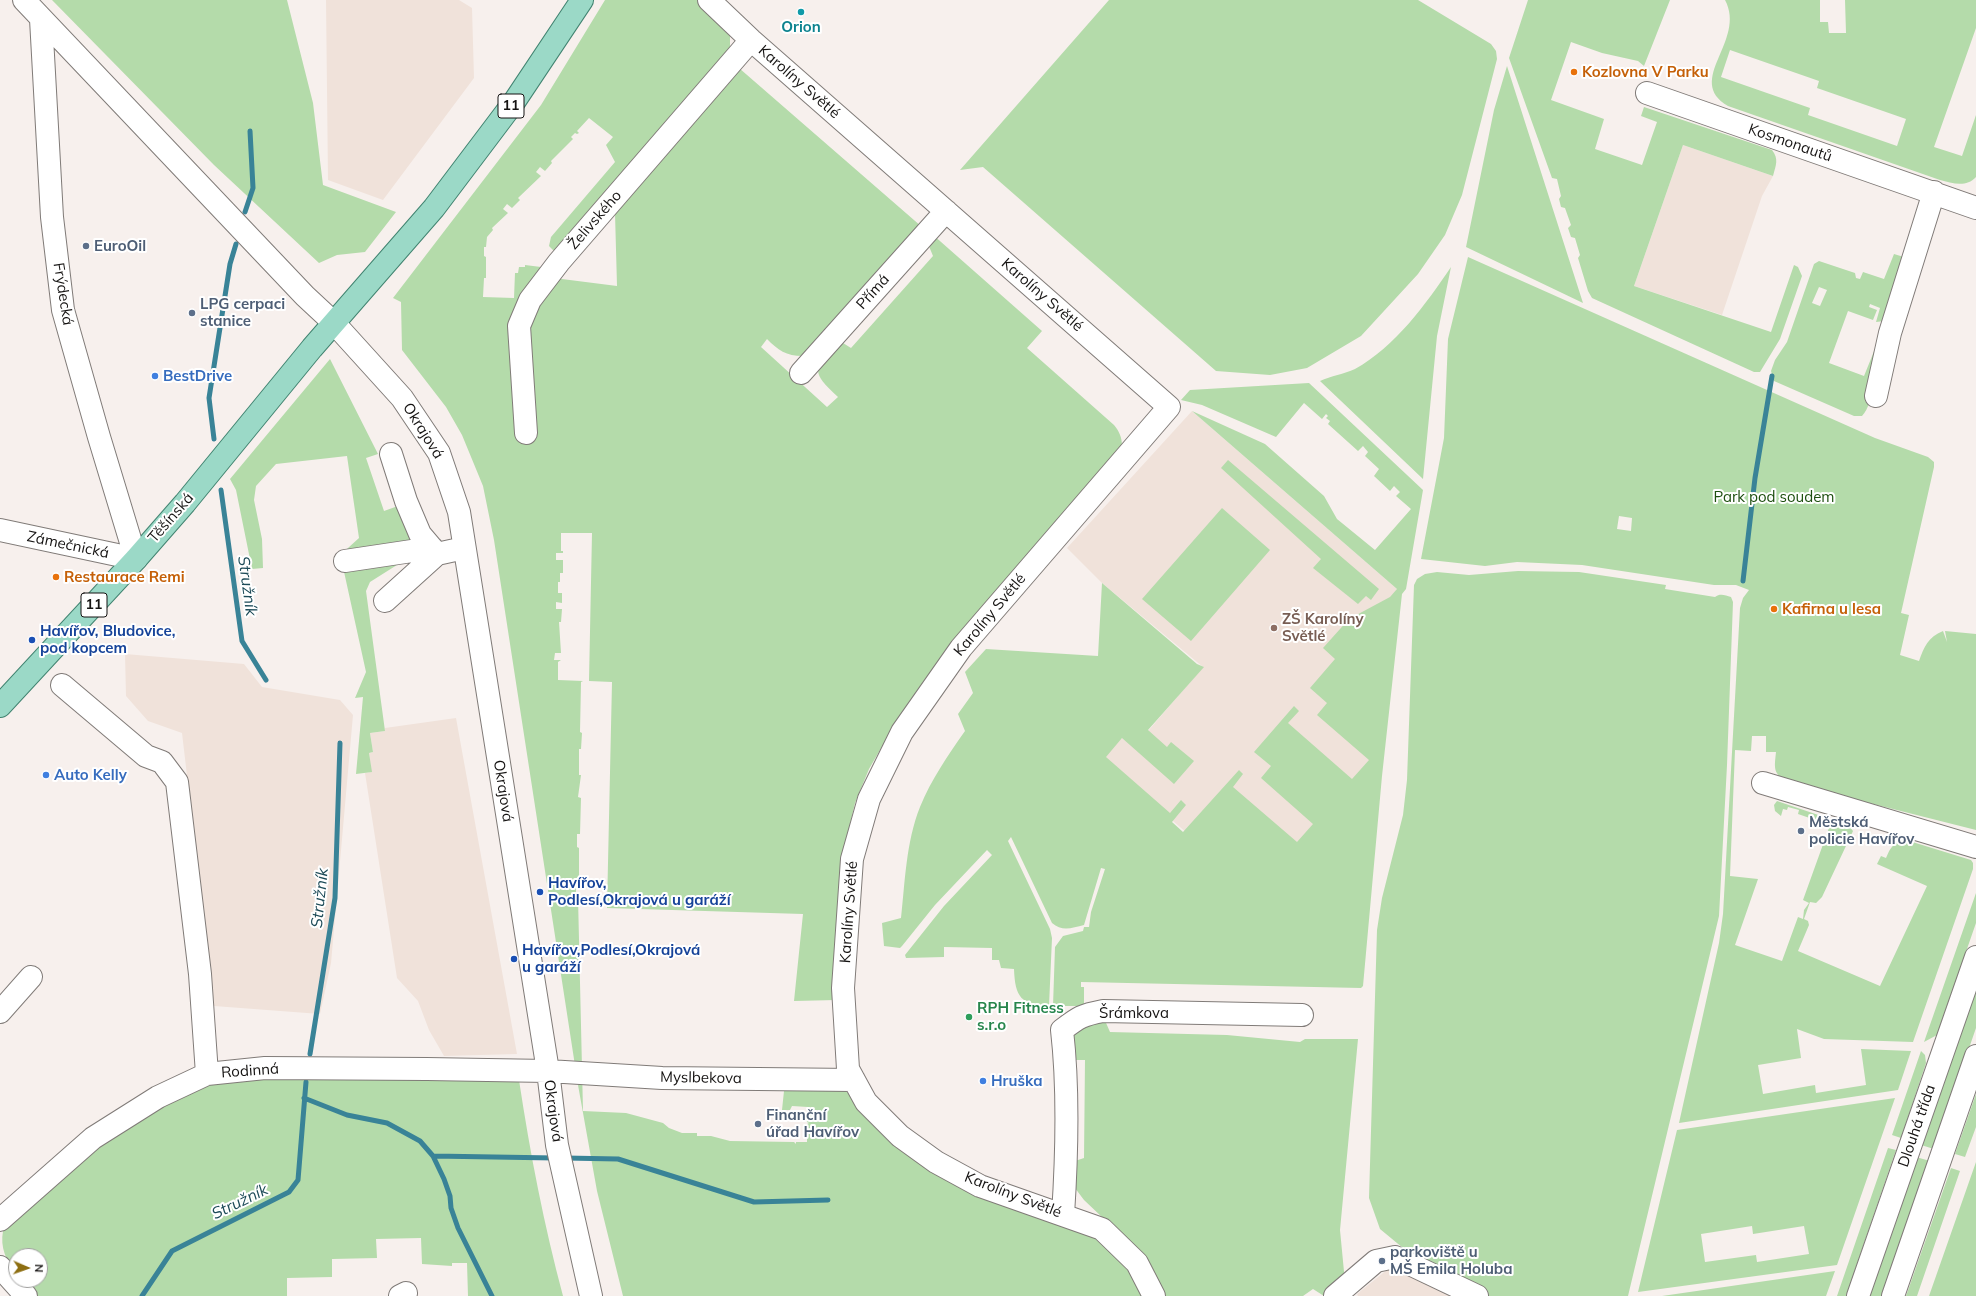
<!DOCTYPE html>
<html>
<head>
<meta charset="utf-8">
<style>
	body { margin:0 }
	#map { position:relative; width:1976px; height:1296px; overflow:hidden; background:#f7f0ed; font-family:Mulish,sans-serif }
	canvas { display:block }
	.north { position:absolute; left:8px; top:1248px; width:40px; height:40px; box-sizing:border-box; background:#fff; border:1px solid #a1a1a0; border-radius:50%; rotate:92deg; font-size:11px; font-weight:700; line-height:16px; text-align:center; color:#151312 }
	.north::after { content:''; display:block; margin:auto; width:14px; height:18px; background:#8d6e11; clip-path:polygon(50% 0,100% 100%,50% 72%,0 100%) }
</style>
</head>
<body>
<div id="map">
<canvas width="1976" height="1296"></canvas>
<div class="north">N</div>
</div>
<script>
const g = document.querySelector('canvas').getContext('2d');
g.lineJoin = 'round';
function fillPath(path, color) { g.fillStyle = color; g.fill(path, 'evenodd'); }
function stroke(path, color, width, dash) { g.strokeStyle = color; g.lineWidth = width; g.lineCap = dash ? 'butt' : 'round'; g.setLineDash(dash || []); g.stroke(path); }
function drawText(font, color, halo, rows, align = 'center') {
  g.font = font + ' Mulish,sans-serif'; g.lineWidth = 4; g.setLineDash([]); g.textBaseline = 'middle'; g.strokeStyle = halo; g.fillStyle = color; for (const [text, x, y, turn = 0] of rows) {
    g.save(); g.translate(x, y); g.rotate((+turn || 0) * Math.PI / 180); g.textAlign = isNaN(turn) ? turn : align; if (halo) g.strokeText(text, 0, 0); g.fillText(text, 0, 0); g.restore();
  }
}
fillPath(new Path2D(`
	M 326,0 L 459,0 L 472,8 L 474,78 L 383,200 L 328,180 Z
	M 1683,145 L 1773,176 L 1762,196 L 1722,315 L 1634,286 Z
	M 1192,411 L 1397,589 L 1364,798 L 1290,871 L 1194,839 L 1098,757 L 1122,738 L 1148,731 L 1203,667 L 1102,583 L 1067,548 Z
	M 125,654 L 244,664 L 262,687 L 340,700 L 353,715 L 331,963 L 320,1014 L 214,1006 L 182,733 L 148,721 L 126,696 Z
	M 456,718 L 517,1054 L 444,1056 L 429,1030 L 418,1001 L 397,978 L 365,773 L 371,772 L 369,753 L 373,752 L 370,733 L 385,731 L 385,728 Z
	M 1393,1265 L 1473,1296 L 1358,1296 L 1357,1294 Z`), '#f0e2da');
fillPath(new Path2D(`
	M 52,0 L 287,0 L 313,103 L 323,185 L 396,212 L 365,252 L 337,255 L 319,263 L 214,165 Z
	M 605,0 L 699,0 L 730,33 L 730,49 L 554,251 L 549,246 L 551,237 L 615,162 L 606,145 L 613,137 L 589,118 L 577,131 L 579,133 L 577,134 L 575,133 L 571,137 L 573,139 L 551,161 L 552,163 L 545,171 L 540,167 L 536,172 L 541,176 L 518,198 L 520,200 L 512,208 L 507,204 L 503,209 L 508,213 L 492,228 L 493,230 L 487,237 L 486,247 L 484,247 L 484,256 L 486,257 L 486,278 L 484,278 L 483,297 L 514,298 L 515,273 L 518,273 L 519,267 L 525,267 L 525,265 L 541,267 L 554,278 L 617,286 L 615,213 L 739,68 L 922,227 L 803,356 C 786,356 778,350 767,339 L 761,347 L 827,407 L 838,397 C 811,372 813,370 836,343 L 843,343 L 851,348 L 933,256 L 926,239 L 932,234 L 1042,331 L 1027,348 L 1114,425 C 1119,431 1122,437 1122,446 L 920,687 L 895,724 L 869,769 L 855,803 L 847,837 L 836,1000 L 794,1001 L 803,914 L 607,908 L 612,682 L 589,681 L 592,533 L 561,533 L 561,551 L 563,551 L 563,553 L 556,553 L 556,560 L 563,560 L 563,573 L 560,573 L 560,582 L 558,582 L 558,593 L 562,593 L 562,603 L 556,602 L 556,609 L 562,609 L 561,622 L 559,622 L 561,653 L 555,653 L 554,660 L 561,660 L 558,662 L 558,680 L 583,681 L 581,682 L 580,732 L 582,733 L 581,749 L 579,749 L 579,775 L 581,775 L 578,797 L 581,798 L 580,834 L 577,834 L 577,847 L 579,848 L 579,883 L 576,883 L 576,896 L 578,897 L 583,1111 L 626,1113 L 663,1123 L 669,1128 L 682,1133 L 697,1133 L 697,1136 L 711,1136 L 730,1141 L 794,1142 L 796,1144 L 796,1142 L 807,1142 L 807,1124 L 809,1123 L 807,1122 L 808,1107 L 792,1106 L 790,1110 L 782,1110 L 784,1091 L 789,1081 L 843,1088 L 890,1136 L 1099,1237 L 1124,1259 L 1146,1296 L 623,1296 L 597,1191 L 578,1085 L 494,540 L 483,486 L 462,435 L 446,407 L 402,350 L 401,302 L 393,298 L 541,105 Z
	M 1109,0 L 1418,0 L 1491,44 L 1496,51 L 1497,59 L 1462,195 L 1445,235 L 1418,274 L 1361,336 L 1307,368 L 1270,375 L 1216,371 L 983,167 L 960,170 Z
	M 1528,0 L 1670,0 L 1644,66 L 1638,61 L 1602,53 L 1571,42 L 1551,100 L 1604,119 L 1595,149 L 1642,165 L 1657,122 L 1641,116 L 1644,107 L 1772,150 C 1779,159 1776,165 1773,176 L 1683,145 L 1634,286 L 1771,332 L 1794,265 L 1798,267 L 1802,276 L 1780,339 L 1760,372 L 1754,372 L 1592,298 L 1588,291 L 1578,258 L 1580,255 L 1575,238 L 1571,237 L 1568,228 L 1571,225 L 1565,208 L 1561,207 L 1559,199 L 1561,196 L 1557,179 L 1552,178 L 1509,58 Z
	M 1725,0 L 1820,0 L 1820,22 L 1828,22 L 1829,33 L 1846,33 L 1845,0 L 1976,0 L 1976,28 L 1934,147 L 1962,156 L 1976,115 L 1976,177 C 1966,188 1952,183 1940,180 L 1728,106 C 1684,80 1747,41 1725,0 ZM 1730,50 L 1819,81 L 1817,88 L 1906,119 L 1897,146 L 1808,115 L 1810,108 L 1721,77 Z
	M 1507,66 L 1583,303 L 1466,247 L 1494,110 Z
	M 1894,254 L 1907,258 L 1885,321 L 1876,322 L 1880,308 L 1870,304 L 1869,307 L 1877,310 L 1873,320 L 1848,311 L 1829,363 L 1864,376 L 1879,339 C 1876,358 1875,404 1862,416 L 1854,416 L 1774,381 L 1771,371 L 1775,360 L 1787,342 L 1814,264 L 1819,261 L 1855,273 L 1856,278 L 1860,279 L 1863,272 L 1884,279 ZM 1819,287 L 1827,290 L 1820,306 L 1812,303 Z
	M 1468,257 L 1875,438 L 1928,457 L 1934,462 L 1934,467 L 1901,613 L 1909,615 L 1900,655 L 1919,661 C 1924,647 1928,637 1943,631 L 1947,642 L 1945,631 L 1976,634 L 1976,830 L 1790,783 C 1773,774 1774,770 1776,752 L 1766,752 L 1766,736 L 1752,736 L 1751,751 L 1735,750 L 1730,876 L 1758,879 L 1735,945 L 1782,961 L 1798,917 L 1803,919 L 1804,910 L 1809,903 L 1803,900 L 1830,825 L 1798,814 L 1799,810 L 1788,807 L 1787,810 L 1783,809 L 1781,816 L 1775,811 L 1774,805 L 1777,801 L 1848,825 L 1853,831 L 1822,897 L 1816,903 L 1810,902 L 1804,919 L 1808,921 L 1809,925 L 1798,951 L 1880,986 L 1927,886 L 1877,864 L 1881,856 L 1886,858 C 1890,848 1894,841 1906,840 L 1971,860 L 1973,863 L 1973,869 L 1913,1042 L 1824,1039 L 1797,1029 L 1801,1058 L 1758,1065 L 1763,1094 L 1815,1085 L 1816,1093 L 1866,1085 L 1861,1049 L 1911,1051 L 1898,1090 L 1679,1123 L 1719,943 L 1723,914 L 1740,608 L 1743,598 L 1749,590 L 1736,585 L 1714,585 L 1582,565 L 1517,562 L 1485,566 L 1421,559 L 1444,438 L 1448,339 ZM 1619,516 L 1632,518 L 1631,531 L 1617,529 Z
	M 1451,267 L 1437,336 L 1423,479 L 1320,381 C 1331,376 1344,374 1355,369 C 1395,347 1426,304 1451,267 Z
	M 330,359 L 378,454 L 366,458 L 384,511 L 398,506 L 428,555 L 408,558 L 370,582 L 366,591 L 385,731 L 370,733 L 373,752 L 369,753 L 372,772 L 356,774 L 363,697 L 355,698 L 366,672 L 341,558 L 337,558 L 359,538 L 347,456 L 276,464 L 256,486 L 254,500 L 262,539 L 263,568 L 252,569 L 236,490 L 230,479 Z
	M 1309,383 L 1423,490 L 1406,589 L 1402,594 L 1382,776 L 1363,986 L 1361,988 L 1081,982 L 1081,987 L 1084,987 L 1084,1006 L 1053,1006 L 1055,947 L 1063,936 L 1083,931 L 1084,927 L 1089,927 L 1091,912 L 1105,869 L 1101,868 L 1084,925 C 1072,928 1062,932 1052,923 L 1011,837 L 1008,841 L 1050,929 L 1052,938 L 1049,1006 C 1021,1005 1015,997 1014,969 L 1001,968 L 999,960 L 992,960 L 992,948 L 944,947 L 944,957 L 906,958 L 905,955 L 944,906 L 992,855 L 987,850 L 935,905 L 902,946 L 900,948 L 884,946 L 882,923 L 901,918 C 905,882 906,842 920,807 C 931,780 948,755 965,731 L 958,714 L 973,693 L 965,672 L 986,649 L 1098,656 L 1102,583 L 1197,664 L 1204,667 L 1148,730 L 1167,747 L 1171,742 L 1194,761 L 1174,784 L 1122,738 L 1106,757 L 1170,813 L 1181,800 L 1186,805 L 1172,822 L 1183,832 L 1239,770 L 1243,774 L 1233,787 L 1297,842 L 1313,824 L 1261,778 L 1271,766 L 1254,752 L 1294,706 L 1299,711 L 1288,723 L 1352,779 L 1369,760 L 1317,715 L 1327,703 L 1310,688 L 1335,659 L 1323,648 L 1349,619 L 1390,597 L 1397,589 L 1192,411 L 1265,444 L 1324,496 L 1337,519 L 1375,550 L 1411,509 L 1396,496 L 1400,492 L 1394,486 L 1390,491 L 1374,476 L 1379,469 L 1365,456 L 1368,452 L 1363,446 L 1358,451 L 1328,424 L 1330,421 L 1326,418 L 1328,416 L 1326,414 L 1322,419 L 1304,403 L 1276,437 L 1202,405 L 1181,400 L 1190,390 Z
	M 1228,460 L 1379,589 L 1371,600 L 1366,596 L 1358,604 L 1313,568 L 1321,559 L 1221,468 Z
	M 1222,508 L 1270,550 L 1191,641 L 1142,599 Z
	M 1518,571 L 1579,572 L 1666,585 L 1665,589 L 1715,597 C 1720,593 1725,595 1731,597 L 1733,602 L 1727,765 L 1719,916 L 1628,1296 L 1486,1296 L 1408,1258 L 1403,1248 L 1380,1229 L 1369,1198 L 1377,930 L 1382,898 L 1403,815 L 1407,780 L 1414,585 L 1417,579 L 1425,574 L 1437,572 L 1469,575 Z
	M 1976,893 L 1976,923 L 1937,1035 L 1924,1042 Z
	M 1976,984 L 1976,1028 L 1934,1149 L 1921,1145 Z
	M 1103,1016 L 1110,1032 L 1227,1035 L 1300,1042 L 1305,1039 L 1358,1039 L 1340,1230 L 1345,1282 L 1330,1296 L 1324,1296 L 1313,1289 L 1303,1296 L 1162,1296 L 1123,1237 L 1084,1200 L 1075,1188 L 1075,1161 L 1084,1158 L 1085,1060 L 1073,1060 L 1073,1034 Z
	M 1921,1051 L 1925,1055 L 1926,1063 L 1901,1138 L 1892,1135 Z
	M 239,1077 L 519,1080 C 530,1153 544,1225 563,1296 L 468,1296 L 467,1263 L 452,1263 L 452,1266 L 422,1264 L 421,1238 L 376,1239 L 377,1258 L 332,1259 L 332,1277 L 287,1278 L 287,1296 L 37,1296 L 23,1280 L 40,1280 L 40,1256 L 16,1256 L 16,1273 C 6,1261 0,1247 3,1231 L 104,1142 L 192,1089 Z
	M 1976,1094 L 1976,1127 L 1965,1157 L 1955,1154 Z
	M 1895,1098 L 1837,1265 L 1638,1292 L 1677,1130 ZM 1752,1226 L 1753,1234 L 1804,1226 L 1809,1254 L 1757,1262 L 1756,1255 L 1705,1262 L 1701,1234 Z
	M 1888,1148 L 1896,1150 L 1846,1296 L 1837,1296 Z
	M 1916,1157 L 1930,1161 L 1883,1296 L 1868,1296 Z
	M 1976,1162 L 1976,1296 L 1929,1296 Z
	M 1951,1168 L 1960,1171 L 1917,1296 L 1906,1296 Z
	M 1835,1271 L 1826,1296 L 1662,1296 Z`), '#b4dbaa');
stroke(new Path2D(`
	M 245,212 L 253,188 L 250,131
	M 214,439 L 209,398 L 230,264 L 236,244
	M 221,490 L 242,641 L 266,680
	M 1743,581 L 1755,478 L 1772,376
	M 310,1054 L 335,898 L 340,743
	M 304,1098 L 347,1115 L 387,1123 L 420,1141 L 433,1156 L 444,1179 L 450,1196 L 451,1208 L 458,1228 L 492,1296
	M 433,1156 L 555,1158
	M 565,1158 L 618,1159 L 754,1202 L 828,1200
	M 142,1296 L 172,1251 L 289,1192 L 298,1180 L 306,1082`), '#398397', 5);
const minor = new Path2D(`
	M 24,0 L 305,296 L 334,323 L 402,398 L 439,453 L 459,512 L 548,1071 L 557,1145 L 591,1296
	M 709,0 L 751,40 L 1169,407 L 961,648 L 902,732 L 869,799 L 852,859 L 843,988 L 848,1069 L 866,1102 L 900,1136 L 936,1162 L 980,1186 L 1102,1229 L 1137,1263 L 1154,1296
	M 1647,93 L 1976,208
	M 801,373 L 946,211
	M 1876,396 L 1890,333 L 1934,192
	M 526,433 L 519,326 L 530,300 L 559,262 L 751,40
	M 391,454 L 406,501 L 420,534 L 437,554 L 464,548
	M 0,530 L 136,559 L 99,437 L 63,310 L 52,217 L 41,19
	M 345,561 L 432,548
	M 385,601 L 437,554
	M 62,685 L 146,756 L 162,762 L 177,782 L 200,974 L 207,1074
	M 1763,783 L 1976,847
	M 0,1012 L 31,977
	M 1063,1215 C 1067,1154 1069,1091 1062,1030 C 1079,1017 1082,1015 1103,1011 L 1302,1015
	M 0,1220 L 93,1138 L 158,1097 L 207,1074 L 265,1068 L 427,1069 L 548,1071 L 662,1078 L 854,1080
	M 0,1267 L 26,1296
	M 400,1296 L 406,1293
	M 1335,1296 L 1376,1261 L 1395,1257 L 1477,1296
	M 1858,1296 L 1976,957
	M 1893,1296 L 1976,1056`);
const major = new Path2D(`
	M 0,706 L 136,559 L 185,503 L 312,348 L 434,208 L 514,102 L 582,0`);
stroke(minor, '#807b78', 24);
stroke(major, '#418370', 24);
stroke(minor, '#fff', 22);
stroke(major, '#9bd9c7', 22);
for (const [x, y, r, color] of [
	[801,12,4,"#0f9aa8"],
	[1574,72,4,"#e8710a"],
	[86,246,4,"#5c6f8a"],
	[192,313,4,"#5c6f8a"],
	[155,376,4,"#3f7fe0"],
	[56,577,4,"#e8710a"],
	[1774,609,4,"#e8710a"],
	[1274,628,4,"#8d6e63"],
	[32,640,4,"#1a4fb4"],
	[46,775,4,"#3f7fe0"],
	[1801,831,4,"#5c6f8a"],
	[540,892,4,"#1a4fb4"],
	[514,959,4,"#1a4fb4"],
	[969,1017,4,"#2e9e5b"],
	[983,1081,4,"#3f7fe0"],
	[758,1124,4,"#5c6f8a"],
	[1382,1261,4,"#5c6f8a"]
]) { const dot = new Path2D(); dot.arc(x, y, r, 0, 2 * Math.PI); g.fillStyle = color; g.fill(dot); stroke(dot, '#fff', 1.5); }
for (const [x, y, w] of [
	[511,106,26],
	[94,605,26]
]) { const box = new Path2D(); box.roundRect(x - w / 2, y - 12, w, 24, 3); g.fillStyle = '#fff'; g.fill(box); stroke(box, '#151312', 1); }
drawText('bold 14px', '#151312', null, [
	["11",511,106],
	["11",94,605]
]);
drawText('bold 15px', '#0d838f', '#fff', [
	["Orion",801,27]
]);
drawText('bold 15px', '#c56008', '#fff', [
	["Kozlovna V Parku",1582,72],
	["Restaurace Remi",64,577],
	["Kafirna u lesa",1782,609]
], 'left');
drawText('15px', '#151312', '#fff', [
	["Karolíny Světlé",799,82,41],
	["Kosmonautů",1790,143,19],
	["Želivského",595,220,-49],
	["Přímá",873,292,-48],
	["Frýdecká",63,294,81],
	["Karolíny Světlé",1042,295,41],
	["Okrajová",423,431,58],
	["Těšínská",171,518,-49],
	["Zámečnická",68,545,12],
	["Karolíny Světlé",990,615,-50],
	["Okrajová",503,791,81],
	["Karolíny Světlé",849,912,-86],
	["Šrámkova",1134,1013],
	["Rodinná",250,1071,-4],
	["Myslbekova",701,1078,1],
	["Okrajová",553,1111,82],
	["Dlouhá třída",1917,1126,-71],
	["Karolíny Světlé",1013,1195,21]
]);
drawText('bold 15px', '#4e5e75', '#fff', [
	["EuroOil",94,246],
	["LPG cerpaci",200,304],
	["stanice",200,321],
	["Městská",1809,822],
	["policie Havířov",1809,839],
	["Finanční",766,1115],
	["úřad Havířov",766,1132],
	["parkoviště u",1390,1252],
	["MŠ Emila Holuba",1390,1269]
], 'left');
drawText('bold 15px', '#366cbe', '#fff', [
	["BestDrive",163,376],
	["Auto Kelly",54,775],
	["Hruška",991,1081]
], 'left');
drawText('15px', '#1d4f0f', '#fff', [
	["Park pod soudem",1774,497]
]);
drawText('bold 15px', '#785e54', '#fff', [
	["ZŠ Karolíny",1282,619],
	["Světlé",1282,636]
], 'left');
drawText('bold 15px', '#164399', '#fff', [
	["Havířov, Bludovice,",40,631],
	["pod kopcem",40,648],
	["Havířov,",548,883],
	["Podlesí,Okrajová u garáží",548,900],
	["Havířov,Podlesí,Okrajová",522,950],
	["u garáží",522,967]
], 'left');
drawText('bold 15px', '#27864d', '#fff', [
	["RPH Fitness",977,1008],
	["s.r.o",977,1025]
], 'left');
drawText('italic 16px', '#1c4a57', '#fff', [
	["Stružník",247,586,82],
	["Stružník",320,898,-84],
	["Stružník",240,1202,-26]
]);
</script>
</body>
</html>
